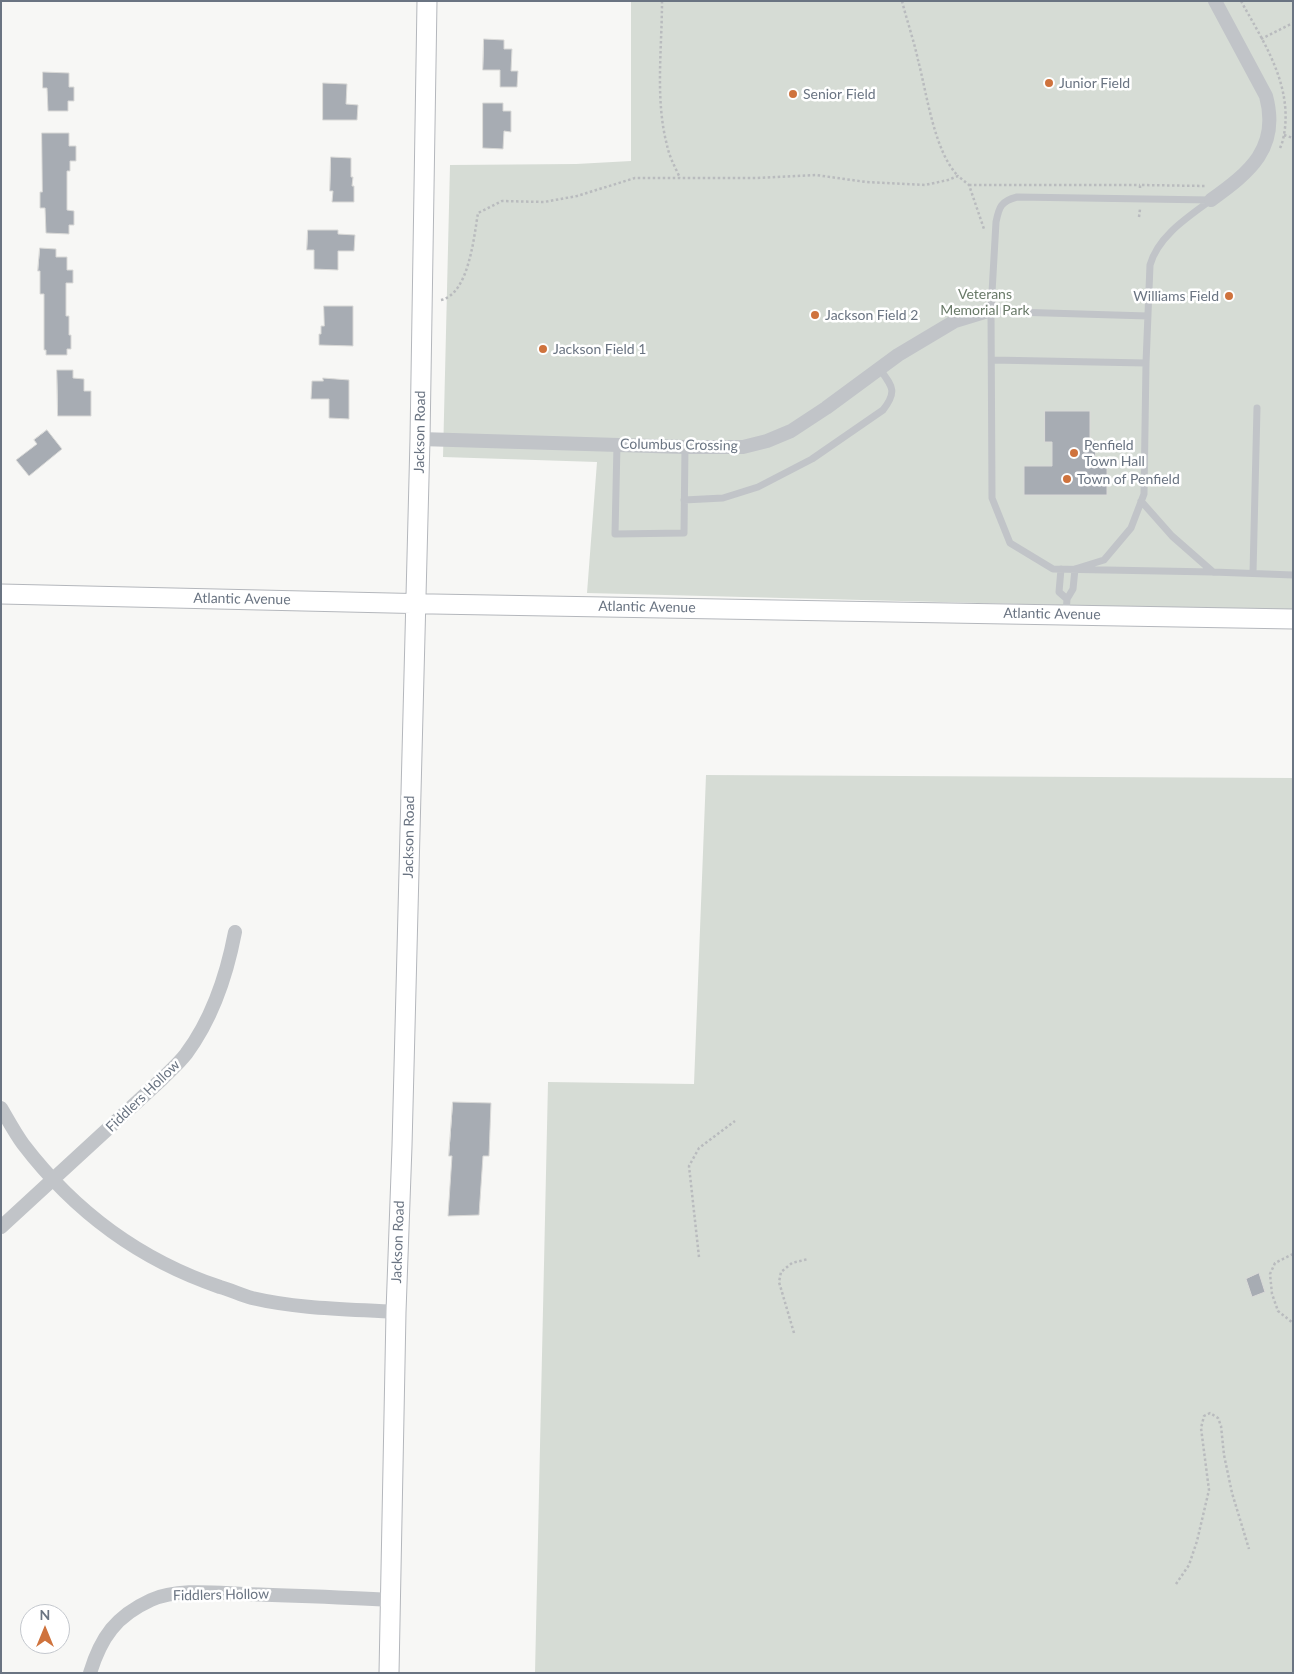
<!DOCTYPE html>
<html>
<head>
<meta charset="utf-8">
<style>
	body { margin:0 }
	#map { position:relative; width:1294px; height:1674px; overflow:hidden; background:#f7f7f5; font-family:Lato,sans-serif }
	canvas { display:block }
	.frame { position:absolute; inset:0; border:2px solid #6a7482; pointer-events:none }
	.north { position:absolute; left:20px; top:1604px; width:50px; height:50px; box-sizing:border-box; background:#fff; border:1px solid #c3c7cd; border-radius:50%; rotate:0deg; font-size:14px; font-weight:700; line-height:20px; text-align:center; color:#6a7482 }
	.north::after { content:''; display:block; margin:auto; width:18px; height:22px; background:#cf733d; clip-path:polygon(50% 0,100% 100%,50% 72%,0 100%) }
</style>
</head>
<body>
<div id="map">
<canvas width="1294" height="1674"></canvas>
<div class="frame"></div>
<div class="north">N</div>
</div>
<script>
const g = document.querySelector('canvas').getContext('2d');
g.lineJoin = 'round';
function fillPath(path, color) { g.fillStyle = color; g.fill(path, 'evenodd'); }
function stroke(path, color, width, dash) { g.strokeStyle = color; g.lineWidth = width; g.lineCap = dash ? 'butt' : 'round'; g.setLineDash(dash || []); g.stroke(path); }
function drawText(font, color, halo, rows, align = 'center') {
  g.font = font + ' Lato,sans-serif'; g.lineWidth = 5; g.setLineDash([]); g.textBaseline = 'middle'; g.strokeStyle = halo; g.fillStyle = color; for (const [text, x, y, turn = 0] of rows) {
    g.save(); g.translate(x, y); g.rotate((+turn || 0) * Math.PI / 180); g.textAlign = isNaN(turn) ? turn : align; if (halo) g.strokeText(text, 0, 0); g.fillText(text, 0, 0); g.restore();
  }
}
fillPath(new Path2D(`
	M 631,1 L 1293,1 L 1293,611 L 587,593 L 597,462 L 443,457 L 450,165 L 576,164 L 631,161 Z
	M 706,775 L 1293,778 L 1293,1673 L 535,1673 L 548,1082 L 694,1084 Z`), '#d6dcd5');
const building = new Path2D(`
	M 484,39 L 504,40 L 504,49 L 512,49 L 511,71 L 518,71 L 517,87 L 500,87 L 500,70 L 483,70 Z
	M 43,72 L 69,73 L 69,87 L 74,87 L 74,101 L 68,101 L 68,111 L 48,111 L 47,88 L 43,88 Z
	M 323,83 L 347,84 L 346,104 L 358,105 L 357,120 L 323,120 Z
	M 483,103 L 503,103 L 503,111 L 511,111 L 511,132 L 504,131 L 503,149 L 483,148 Z
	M 42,133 L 69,133 L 69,146 L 76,146 L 76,161 L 70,161 L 70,171 L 67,171 L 67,210 L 74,211 L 74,225 L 69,225 L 69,234 L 46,233 L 45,208 L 40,208 L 40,192 L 42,192 Z
	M 331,157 L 351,158 L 351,177 L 353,177 L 352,186 L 354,186 L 354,202 L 332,202 L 333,191 L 330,191 Z
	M 308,230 L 338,230 L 338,234 L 355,235 L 354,251 L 338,251 L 338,270 L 314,269 L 314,250 L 307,250 Z
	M 40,248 L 56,249 L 56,257 L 67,257 L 67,270 L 73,270 L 73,283 L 66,283 L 66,316 L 69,316 L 69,335 L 71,335 L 71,349 L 67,349 L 67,355 L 46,355 L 46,350 L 44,350 L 44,294 L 40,294 L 40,271 L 38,271 Z
	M 324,306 L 353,306 L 353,346 L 319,345 L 319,334 L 321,334 L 321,326 L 324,326 Z
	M 57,370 L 73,370 L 73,378 L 84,379 L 84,391 L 91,391 L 91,416 L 58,416 Z
	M 323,378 L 349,380 L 349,419 L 329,418 L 329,399 L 311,399 L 312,381 L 323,381 Z
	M 1045,411 L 1090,411 L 1090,440 L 1096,440 L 1095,464 L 1107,464 L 1107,495 L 1024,495 L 1024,466 L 1052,466 L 1052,442 L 1045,442 Z
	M 47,430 L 62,449 L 29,476 L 16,460 L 37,444 L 34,440 Z
	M 453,1102 L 491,1103 L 489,1156 L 483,1156 L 479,1215 L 448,1216 L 452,1156 L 449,1156 Z
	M 1259,1273 L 1265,1292 L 1252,1297 L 1246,1279 Z`);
fillPath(building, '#a7acb3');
stroke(building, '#d9d9d7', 1);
const secondary = new Path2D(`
	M 1,594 L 433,604 L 1293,619
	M 389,1673 L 396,1312 L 402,1146 L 420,439 L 427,1`);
stroke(secondary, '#b4b7bc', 21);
stroke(new Path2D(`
	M 662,1 C 662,48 655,100 667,145 C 669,156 675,167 680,178
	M 902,1 C 907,21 914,41 918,60 C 927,94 934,151 958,176
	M 1241,1 C 1263,41 1290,81 1285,128 C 1284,135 1283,143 1279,150
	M 1261,39 L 1293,23
	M 1284,135 L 1293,138
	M 969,185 L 1140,185
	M 1140,188 L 1140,185 L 1206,186
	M 1139,217 L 1140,209
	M 441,300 C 469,294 474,236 478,213 L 502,201 L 544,202 L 577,196 L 635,178 L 757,178 L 816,175 L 866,182 L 925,185 L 948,180 L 958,176 L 969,185 L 984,229
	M 1293,1254 L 1275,1263 L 1270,1274 L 1272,1294 L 1278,1311 L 1293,1323
	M 699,1257 L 689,1166 L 699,1148 L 735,1121
	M 794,1333 L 779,1282 L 781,1272 L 792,1263 L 808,1259
	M 1176,1584 L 1189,1565 L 1197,1541 L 1209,1490 L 1201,1428 L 1204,1416 L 1210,1413 L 1218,1418 L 1221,1426 L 1224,1455 L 1232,1493 L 1249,1549`), '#b9bbbe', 2.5, [2.5, 2.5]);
stroke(new Path2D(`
	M 1211,200 L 1017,197 C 1001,201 999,207 996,222 L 991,310 L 992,498 L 1010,543 L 1053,569 L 1213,572 L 1293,575
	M 991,310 L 1014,312 L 1148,316
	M 992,360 L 1146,363 L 1144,494 L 1131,528 L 1104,560 L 1075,569 L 1073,589 L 1067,599 L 1066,614
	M 1146,363 L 1150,265 C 1158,236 1188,217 1211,200
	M 617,445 L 615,534 L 684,533 L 685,447
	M 684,500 L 723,498 L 758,487 L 812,459 L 883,410 C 898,391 892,386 879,368
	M 1141,501 L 1172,536 L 1213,572
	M 1061,569 L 1059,592 L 1067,599
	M 1253,573 L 1257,408`), '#c1c4c8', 7);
stroke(new Path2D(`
	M 1211,200 C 1250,172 1280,148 1266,96 L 1215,1
	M 420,439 L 685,447 L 743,447 L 767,441 L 791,431 L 826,408 L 898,355 L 955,321 L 991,310
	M 1,1108 C 8,1120 15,1133 23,1144 C 74,1211 140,1260 220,1287 C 231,1290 241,1295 252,1298 C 299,1309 348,1309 396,1312
	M 1,1227 L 162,1079 C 170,1071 179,1063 186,1054 C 212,1019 227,974 235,932
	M 90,1673 C 101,1637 116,1616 151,1600 C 178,1588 217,1593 246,1594 C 294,1596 342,1597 391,1600`), '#c1c4c8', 14);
stroke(secondary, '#fff', 19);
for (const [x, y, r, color] of [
	[1049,83,5,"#cf733d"],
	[793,94,5,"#cf733d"],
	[1229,296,5,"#cf733d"],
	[815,315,5,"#cf733d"],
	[543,349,5,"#cf733d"],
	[1074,453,5,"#cf733d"],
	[1067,479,5,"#cf733d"]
]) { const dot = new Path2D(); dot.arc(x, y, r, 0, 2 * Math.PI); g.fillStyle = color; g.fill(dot); stroke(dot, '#fff', 2); }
drawText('14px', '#6a7482', '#fff', [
	["Junior Field",1059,83],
	["Senior Field",803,94],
	["Williams Field",1219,296,"right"],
	["Jackson Field 2",825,315],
	["Jackson Field 1",553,349],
	["Penfield",1084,445],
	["Town Hall",1084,461],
	["Town of Penfield",1077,479]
], 'left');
drawText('14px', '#697a68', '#fff', [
	["Veterans",985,294],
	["Memorial Park",985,310]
]);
drawText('14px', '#6a7482', '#fff', [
	["Jackson Road",420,432,-89],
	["Columbus Crossing",679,445,1],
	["Atlantic Avenue",242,599,1],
	["Atlantic Avenue",647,607,1],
	["Atlantic Avenue",1052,614,1],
	["Jackson Road",409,837,-89],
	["Fiddlers Hollow",143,1096,-44],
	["Jackson Road",398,1242,-88],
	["Fiddlers Hollow",221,1595,-1]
]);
</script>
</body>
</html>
